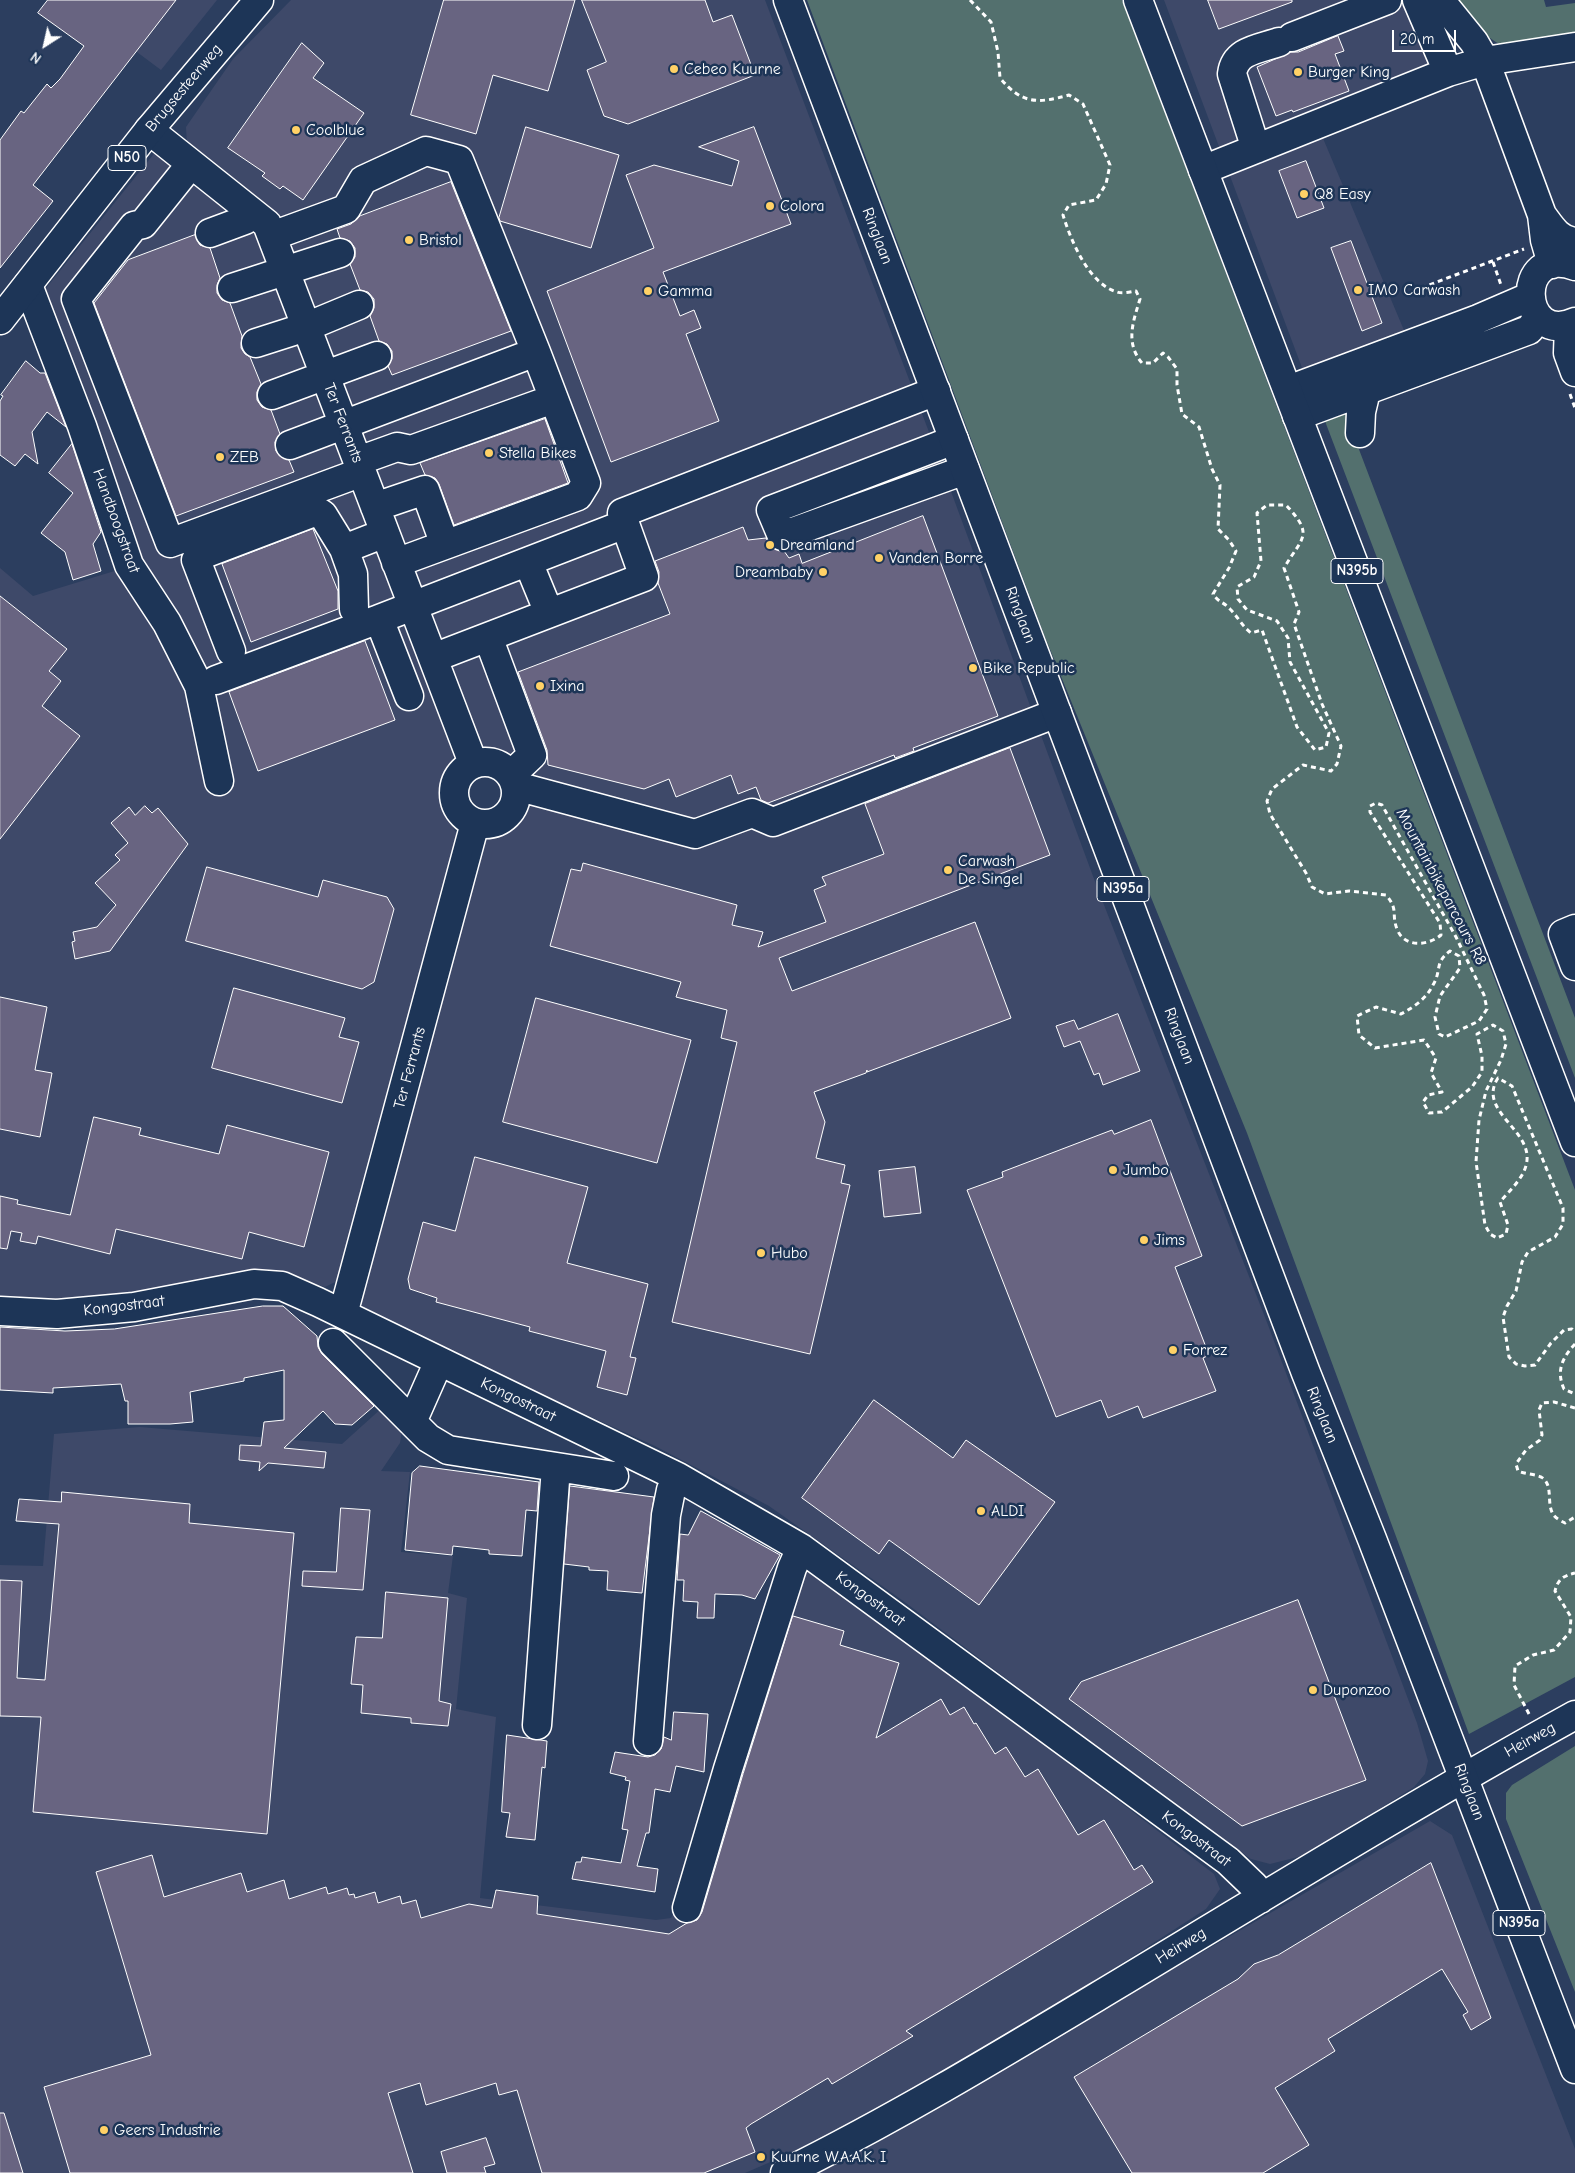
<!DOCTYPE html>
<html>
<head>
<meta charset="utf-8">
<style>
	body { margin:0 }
	#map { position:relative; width:1575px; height:2173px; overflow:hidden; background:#2c3e5f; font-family:"Comic Neue",sans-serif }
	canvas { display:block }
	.north { position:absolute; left:20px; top:20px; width:50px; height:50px; -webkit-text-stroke:4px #1d3557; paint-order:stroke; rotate:215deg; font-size:14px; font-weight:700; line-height:20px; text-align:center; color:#fff }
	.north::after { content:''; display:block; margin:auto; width:18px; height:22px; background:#fff; clip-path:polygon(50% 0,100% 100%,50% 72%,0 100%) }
	.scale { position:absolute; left:1392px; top:30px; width:64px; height:22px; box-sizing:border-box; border:2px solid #fff; border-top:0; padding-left:6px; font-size:15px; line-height:18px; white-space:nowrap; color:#fff; -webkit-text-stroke:4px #1d3557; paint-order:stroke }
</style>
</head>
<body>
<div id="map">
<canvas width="1575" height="2173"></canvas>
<div class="north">N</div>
<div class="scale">20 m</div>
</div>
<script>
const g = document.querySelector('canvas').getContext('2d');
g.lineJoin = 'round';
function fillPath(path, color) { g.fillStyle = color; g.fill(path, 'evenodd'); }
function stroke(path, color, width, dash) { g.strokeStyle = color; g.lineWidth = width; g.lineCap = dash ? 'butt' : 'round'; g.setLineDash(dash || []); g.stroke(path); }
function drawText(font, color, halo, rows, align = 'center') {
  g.font = font + ' "Comic Neue",sans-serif'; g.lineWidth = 5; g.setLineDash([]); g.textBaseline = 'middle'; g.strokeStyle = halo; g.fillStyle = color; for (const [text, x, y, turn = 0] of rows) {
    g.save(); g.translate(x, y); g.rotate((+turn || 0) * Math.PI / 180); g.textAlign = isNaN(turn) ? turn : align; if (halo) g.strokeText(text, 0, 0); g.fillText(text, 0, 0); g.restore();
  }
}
fillPath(new Path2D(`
	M 79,0 L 217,0 L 161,70 L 82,11 Z
	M 291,0 L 765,0 L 932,440 L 1097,887 L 1268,1325 L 1417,1723 L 1428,1761 L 1425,1774 L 1414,1787 L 1306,1855 L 1270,1864 L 1251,1859 L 1174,1805 L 902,1600 L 769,1506 L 655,1446 L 375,1319 L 363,1307 L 359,1297 L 481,846 L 487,837 L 514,820 L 526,799 L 516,760 L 499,751 L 480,746 L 284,235 L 187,145 L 186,127 L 233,59 Z
	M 1164,0 L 1423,0 L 1450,64 L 1314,117 L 1406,335 L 1304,373 Z
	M 157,150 L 259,227 L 444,719 L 454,755 L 444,779 L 441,796 L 444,810 L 459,839 L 345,1269 L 337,1281 L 325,1287 L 282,1273 L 140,1293 L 33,1304 L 0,1299 L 0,568 L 33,596 L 121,569 L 30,308 Z
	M 383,1407 L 402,1430 L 400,1443 L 381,1471 L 410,1472 L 401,1552 L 453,1556 L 448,1593 L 467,1598 L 456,1709 L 496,1717 L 480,1898 L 656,1920 L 671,1918 L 684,1896 L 789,1553 L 971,1688 L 1214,1874 L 1220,1889 L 1206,1909 L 1020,2029 L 812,2144 L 745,2173 L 0,2173 L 0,1565 L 43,1566 L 54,1434 L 140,1427 L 342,1444 Z
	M 1430,1821 L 1452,1835 L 1575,2149 L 1575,2173 L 813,2173 L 930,2109 Z`), '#3e4969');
fillPath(new Path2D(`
	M 807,0 L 1122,0 L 1131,24 L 1575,1190 L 1575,1677 L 1469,1734 L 1247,1133 L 1045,637 Z
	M 1454,0 L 1544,0 L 1546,7 L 1575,3 L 1575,39 C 1556,42 1536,48 1517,49 C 1492,49 1469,17 1454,0 Z
	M 1349,397 L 1352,431 L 1575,1018 L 1575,1078 L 1320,408 Z
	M 1575,1746 L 1575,1992 L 1506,1819 L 1506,1793 L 1512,1785 Z`), '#53706e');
const building = new Path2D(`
	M 48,0 L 176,0 L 33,185 L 53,201 L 0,268 L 0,140 L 21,111 L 24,113 L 47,84 L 51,88 L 60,79 L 84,46 L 38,13 Z
	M 444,0 L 575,0 L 548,91 L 493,75 L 476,134 L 411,115 Z
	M 582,0 L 705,0 L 713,22 L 732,15 L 755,75 L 628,124 L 604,116 L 587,70 L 606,62 Z
	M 1208,0 L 1292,0 L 1292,2 L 1219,29 Z
	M 1338,36 L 1344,51 L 1335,54 L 1349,91 L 1293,112 L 1292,110 L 1276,116 L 1257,67 L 1291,52 L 1298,52 Z
	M 302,43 L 324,63 L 313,78 L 364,113 L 303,200 L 283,186 L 280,189 L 262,176 L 265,173 L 228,148 Z
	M 526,127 L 619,155 L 591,248 L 500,221 L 499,218 Z
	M 754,127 L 791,224 L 663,272 L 680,316 L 694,310 L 701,328 L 686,334 L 719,421 L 611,462 L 547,291 L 654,248 L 626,175 L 654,165 L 732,186 L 739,161 L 699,147 Z
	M 1306,161 L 1324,208 L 1297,218 L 1279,171 Z
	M 451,182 L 511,331 L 392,375 L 388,366 L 392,359 L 392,351 L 387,344 L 379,341 L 370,316 L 374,308 L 374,299 L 368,292 L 360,290 L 350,264 L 355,257 L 355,248 L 350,241 L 340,238 L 337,229 L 351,224 L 360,216 Z
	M 195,235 L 200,245 L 210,248 L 220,278 L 217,285 L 217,293 L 222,300 L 230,303 L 242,336 L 241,348 L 245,354 L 250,357 L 261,384 L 257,392 L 257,400 L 262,407 L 271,410 L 280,434 L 275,442 L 276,451 L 281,457 L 289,460 L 294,472 L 176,516 L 94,303 L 128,260 Z
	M 1351,241 L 1382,323 L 1362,331 L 1331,248 Z
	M 26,361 L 40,373 L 45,373 L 66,427 L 47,412 L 32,432 L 38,464 L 25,454 L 15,466 L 0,455 L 0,401 L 3,396 L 1,395 Z
	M 545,419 L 568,483 L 454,525 L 439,484 L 435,478 L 425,475 L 420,463 Z
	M 72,444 L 101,532 L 93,544 L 101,571 L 73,580 L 65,552 L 41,533 L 73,493 L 49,473 Z
	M 923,516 L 998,716 L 913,748 L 914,751 L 895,758 L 894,755 L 768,803 L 761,800 L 756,787 L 738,794 L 731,775 L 676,797 L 669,779 L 644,789 L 548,765 L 547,750 L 518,672 L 670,614 L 658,583 L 659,572 L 655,561 L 743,527 L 748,540 L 766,538 L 772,548 L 784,551 L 789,558 L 799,554 L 802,563 Z
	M 313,529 L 338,591 L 338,609 L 251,642 L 222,564 Z
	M 0,596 L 67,649 L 49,671 L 61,681 L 42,706 L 80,736 L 0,839 Z
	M 365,641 L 395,720 L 258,771 L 229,692 Z
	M 1010,748 L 1050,855 L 779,958 L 792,991 L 975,922 L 1011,1018 L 867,1072 L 867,1070 L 866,1073 L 814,1092 L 825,1122 L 816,1158 L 845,1165 L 841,1183 L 850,1185 L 810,1354 L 672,1322 L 737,1042 L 721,1038 L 727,1010 L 676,997 L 681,982 L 550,946 L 571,869 L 581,871 L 583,863 L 737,905 L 732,925 L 763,932 L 758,947 L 826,922 L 814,890 L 826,885 L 822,877 L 884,854 L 865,804 Z
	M 145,806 L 152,813 L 158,808 L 188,844 L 110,951 L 75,959 L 72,942 L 75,941 L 73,932 L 97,927 L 116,905 L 95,883 L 120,860 L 115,855 L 128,843 L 111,823 L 129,807 L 135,815 Z
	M 207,867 L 318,897 L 323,880 L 387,897 L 394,909 L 374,982 L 362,989 L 186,941 Z
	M 234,988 L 345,1018 L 339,1037 L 359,1042 L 342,1103 L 212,1068 Z
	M 0,997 L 47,1007 L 35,1070 L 52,1073 L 40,1137 L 0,1129 Z
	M 536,998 L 691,1040 L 657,1163 L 503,1122 Z
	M 1118,1014 L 1140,1071 L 1103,1085 L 1099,1073 L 1094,1075 L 1080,1041 L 1064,1047 L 1056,1026 L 1074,1020 L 1078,1029 Z
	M 94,1117 L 141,1128 L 139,1135 L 219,1154 L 227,1125 L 329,1152 L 304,1247 L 249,1232 L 242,1259 L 116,1229 L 110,1254 L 38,1236 L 36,1244 L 20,1241 L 22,1233 L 11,1231 L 7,1249 L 0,1248 L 0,1196 L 18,1200 L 17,1204 L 70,1215 Z
	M 1151,1120 L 1202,1256 L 1175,1267 L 1209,1355 L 1203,1358 L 1216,1391 L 1143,1418 L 1138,1406 L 1108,1418 L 1101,1400 L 1056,1417 L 967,1190 L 1003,1177 L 1002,1172 L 1112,1130 L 1114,1134 Z
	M 475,1157 L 588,1187 L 567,1263 L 648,1284 L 630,1357 L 636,1358 L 627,1395 L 597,1387 L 606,1351 L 529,1331 L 530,1327 L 436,1302 L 437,1298 L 410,1289 L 408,1279 L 423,1222 L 455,1231 Z
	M 915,1167 L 921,1213 L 884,1217 L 879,1171 Z
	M 263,1306 L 283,1306 L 317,1336 L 318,1347 L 322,1354 L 374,1406 L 352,1425 L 335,1424 L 323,1411 L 284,1448 L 326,1452 L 324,1468 L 268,1463 L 259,1471 L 260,1462 L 239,1460 L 240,1445 L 261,1446 L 264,1422 L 284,1420 L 284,1370 L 244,1378 L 244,1381 L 190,1392 L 193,1422 L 170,1424 L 128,1424 L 128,1401 L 125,1401 L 121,1384 L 53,1388 L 53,1393 L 0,1390 L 0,1327 L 65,1331 L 114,1329 Z
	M 874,1400 L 953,1458 L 966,1440 L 1055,1502 L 979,1605 L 889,1540 L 879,1554 L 802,1498 Z
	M 420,1466 L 539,1482 L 537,1511 L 526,1510 L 522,1556 L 489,1554 L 489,1550 L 453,1546 L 452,1555 L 405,1550 L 412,1473 Z
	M 570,1486 L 654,1497 L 642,1593 L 607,1590 L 608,1571 L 589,1570 L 589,1567 L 564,1564 Z
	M 62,1492 L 190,1504 L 189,1523 L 294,1533 L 267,1834 L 33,1812 L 41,1717 L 0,1716 L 0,1580 L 22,1581 L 17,1678 L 45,1680 L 59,1524 L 16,1521 L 19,1499 L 61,1502 Z
	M 341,1508 L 370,1510 L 363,1590 L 302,1586 L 303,1571 L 336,1572 Z
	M 701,1511 L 780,1555 L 755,1599 L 742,1595 L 715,1594 L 714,1618 L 697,1618 L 698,1602 L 683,1601 L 684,1580 L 677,1580 L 680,1534 L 688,1535 Z
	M 386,1592 L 448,1598 L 439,1701 L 451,1704 L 448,1726 L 411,1723 L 411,1718 L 361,1713 L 363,1685 L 351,1684 L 356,1637 L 382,1638 Z
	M 1298,1600 L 1366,1780 L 1242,1826 L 1069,1699 L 1081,1682 Z
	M 793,1616 L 844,1631 L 840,1645 L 899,1663 L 876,1738 L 941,1699 L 950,1715 L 964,1707 L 974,1724 L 976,1723 L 995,1754 L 1006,1747 L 1025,1777 L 1038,1769 L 1078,1835 L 1104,1820 L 1134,1870 L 1142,1865 L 1153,1882 L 906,2031 L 913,2036 L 832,2084 L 828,2078 L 751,2124 L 746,2128 L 755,2152 L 704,2173 L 542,2173 L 517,2090 L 499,2095 L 496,2083 L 426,2105 L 420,2083 L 388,2093 L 413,2173 L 70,2173 L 44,2087 L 151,2055 L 96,1872 L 152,1855 L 164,1897 L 241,1873 L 247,1892 L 284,1880 L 289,1899 L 326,1887 L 328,1894 L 347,1888 L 349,1895 L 354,1894 L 355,1898 L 375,1892 L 378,1903 L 400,1896 L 402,1904 L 416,1900 L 421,1918 L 469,1904 L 492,1908 L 496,1890 L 538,1896 L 537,1914 L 669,1934 L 687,1923 L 697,1920 L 702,1912 L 743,1774 Z
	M 674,1712 L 708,1714 L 704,1772 L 676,1766 L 670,1792 L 655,1789 L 649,1833 L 646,1833 L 637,1866 L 658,1869 L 655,1892 L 572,1879 L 576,1862 L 581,1862 L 582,1857 L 621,1863 L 628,1830 L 622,1829 L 630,1781 L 625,1780 L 626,1777 L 610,1773 L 615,1752 L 648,1757 L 655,1755 L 661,1749 L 664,1737 L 671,1740 Z
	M 507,1735 L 547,1741 L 545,1768 L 542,1767 L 535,1840 L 506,1837 L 510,1813 L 502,1812 Z
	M 1431,1863 L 1491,2018 L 1471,2030 L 1463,2015 L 1468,2012 L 1442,1969 L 1328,2039 L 1335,2051 L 1275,2088 L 1309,2145 L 1263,2173 L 1132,2173 L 1074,2077 L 1238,1979 L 1254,1964 L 1278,1955 Z
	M 0,2113 L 4,2113 L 23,2173 L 0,2173 Z
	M 486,2138 L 495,2164 L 484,2167 L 486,2173 L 447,2173 L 441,2152 Z`);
fillPath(building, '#686481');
stroke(building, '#fff', 1);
const minor = new Path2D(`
	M 1417,0 L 1448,72
	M 1440,0 L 1474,42 L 1485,61 L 1542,215 L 1545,240 L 1552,264
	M 1292,37 L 1387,0
	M 149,130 L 267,224 L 473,763
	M 1256,149 L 1232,74 C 1235,50 1259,49 1279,42
	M 191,164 L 143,224 L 134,226 L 76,299 L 170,543 L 362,472
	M 1203,170 L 1448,72 L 1485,61 L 1575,47
	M 1542,215 C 1551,227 1558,240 1575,242
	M 210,233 L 245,220 L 250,211
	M 272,236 L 346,209 L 363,180 L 426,151 L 459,160 L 536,352 L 586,483 L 578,496 L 396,563
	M 1575,266 C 1513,244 1519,347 1575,322
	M 28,285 L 82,426 L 129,565 L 167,623 L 199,686 L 219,781
	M 232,288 L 340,253
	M 1569,325 L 1568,353 L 1575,372
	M 256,343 L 306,327 L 359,305
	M 1288,390 L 1478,319 L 1529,297
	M 272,395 L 377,356
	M 1297,416 L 1529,330 L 1539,317
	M 1360,433 L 1361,412 L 1366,391
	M 954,440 L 771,510 L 782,536 L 965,470
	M 290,445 L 536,352
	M 358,461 L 397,447 L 411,450 L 553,399
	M 375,507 L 425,490 L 445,545
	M 625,524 L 622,513 L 936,391
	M 528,562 L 549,613
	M 354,609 L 353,574 L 344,549 L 385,533
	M 488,637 L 532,755 L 511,775
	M 231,651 L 196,560 L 204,554 L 317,511 L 323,515 L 344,549
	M 216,680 L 379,619
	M 409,696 L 379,619 L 625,524 L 644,577 L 433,658
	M454 793a31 31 0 1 1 62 0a31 31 0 1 1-62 0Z
	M 516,786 L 695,834 L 752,813 L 773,822 L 1057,713
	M 1575,929 L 1563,934 L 1575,966
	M 0,1311 L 57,1314 L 134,1307 L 254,1284 L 282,1286 L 318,1302 L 678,1477 L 801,1548 L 1228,1861 L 1254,1886 L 1260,1899
	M 341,1313 L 346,1303 L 475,823
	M 333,1343 L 428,1438 L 448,1450 L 614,1476
	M 412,1422 L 439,1361
	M 537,1725 L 556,1467
	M 648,1741 L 666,1515 L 671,1490 L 678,1477
	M 687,1908 L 728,1769 L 792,1568 L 801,1548
	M 785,2173 C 900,2116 1010,2049 1120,1983 C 1271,1892 1421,1800 1575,1715`);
const major = new Path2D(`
	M 788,0 L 1306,1373 L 1372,1539 L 1575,2069
	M 1138,0 L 1575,1142
	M 0,320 L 149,130 L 259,0`);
stroke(minor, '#fff', 31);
stroke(major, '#fff', 31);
stroke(new Path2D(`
	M 970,0 L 991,22 L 998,52 L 1000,78 C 1022,104 1037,104 1069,95 L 1083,104 L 1110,165 L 1106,184 L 1096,200 L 1069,205 L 1063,215 C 1071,241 1089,284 1117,292 C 1122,294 1130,292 1136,291 L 1140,299 C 1133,322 1125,343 1142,363 L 1153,363 L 1163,353 L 1168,357 L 1177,369 L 1177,385 L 1182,414 L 1199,427 L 1212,469 L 1220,485 L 1218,529 L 1229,540 L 1236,551 L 1229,568 L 1213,594 C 1219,603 1224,602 1230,609 C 1238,617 1242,626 1251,633 L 1262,630 L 1297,727 L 1315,750 L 1326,747 L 1329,733 L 1290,662 L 1288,638 L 1277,621 L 1247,610 L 1238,599 L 1237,587 L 1254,577 L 1261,561 L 1257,513 L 1267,505 L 1286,505 C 1315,536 1302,537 1284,568 L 1299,612 L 1294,624 L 1322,704 L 1341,746 L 1337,764 L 1331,771 L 1303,765 L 1272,789 L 1267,801 L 1270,814 L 1306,873 L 1312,887 L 1325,894 L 1349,891 L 1386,895 C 1399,910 1391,914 1397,929 C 1404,948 1428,946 1441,935 L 1440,923 L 1370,812 L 1370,806 L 1376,803 L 1382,805 L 1456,937 L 1484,995 L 1487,1009 L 1479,1021 L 1445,1037 L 1439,1034 L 1435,1017 L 1440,996 L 1460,968 L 1459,956 L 1450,951 C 1434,963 1442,970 1433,985 C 1426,999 1414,1007 1401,1014 L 1376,1007 L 1357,1016 L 1359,1035 L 1375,1048 L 1424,1040 L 1436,1058 L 1431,1073 L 1442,1092 L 1428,1095 L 1423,1102 L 1429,1113 L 1442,1112 L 1472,1087 L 1482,1072 L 1482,1056 L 1477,1034 L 1493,1025 L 1503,1031 L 1506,1044 L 1501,1060 L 1486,1091 L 1479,1120 L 1476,1162 L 1485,1225 L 1490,1234 L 1497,1238 L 1506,1234 L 1508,1225 L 1500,1202 C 1510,1190 1526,1176 1527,1160 C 1530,1129 1477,1110 1498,1078 L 1512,1086 L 1563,1208 L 1563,1224 L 1555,1237 L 1528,1252 L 1522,1262 L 1516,1291 L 1507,1306 L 1503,1317 L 1509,1357 L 1516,1364 L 1525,1366 L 1535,1365 L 1551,1343 L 1564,1330 L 1572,1329 L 1575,1332
	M 1493,262 L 1501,285
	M 1421,288 L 1524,249
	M 1570,394 L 1575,408
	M 1575,1344 C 1562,1358 1556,1371 1564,1389 L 1575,1394
	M 1575,1408 L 1554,1402 L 1542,1403 L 1539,1410 L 1542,1435 L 1540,1440 L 1526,1450 L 1516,1464 L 1518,1471 C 1525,1474 1534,1474 1541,1477 C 1554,1484 1546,1503 1553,1514 C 1555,1518 1561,1521 1565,1523 L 1575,1517
	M 1529,1714 L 1514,1685 L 1515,1666 L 1533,1655 L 1554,1650 L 1570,1632 L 1571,1617 L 1555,1591 C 1558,1579 1563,1576 1575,1573`), '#fff', 3, [5, 4]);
stroke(minor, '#1d3557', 28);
stroke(major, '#1d3557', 28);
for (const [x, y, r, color] of [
	[674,69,5,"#ffd166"],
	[1298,72,5,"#ffd166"],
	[296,130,5,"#ffd166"],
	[1304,194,5,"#ffd166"],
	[770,206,5,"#ffd166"],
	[409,240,5,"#ffd166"],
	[1358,290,5,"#ffd166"],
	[648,291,5,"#ffd166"],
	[489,453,5,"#ffd166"],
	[220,457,5,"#ffd166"],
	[770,545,5,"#ffd166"],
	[879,558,5,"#ffd166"],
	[823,572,5,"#ffd166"],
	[973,668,5,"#ffd166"],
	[540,686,5,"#ffd166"],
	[948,870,5,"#ffd166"],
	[1113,1170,5,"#ffd166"],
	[1144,1240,5,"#ffd166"],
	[761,1253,5,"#ffd166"],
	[1173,1350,5,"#ffd166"],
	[981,1511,5,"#ffd166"],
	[1313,1690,5,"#ffd166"],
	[104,2130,5,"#ffd166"],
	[761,2157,5,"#ffd166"]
]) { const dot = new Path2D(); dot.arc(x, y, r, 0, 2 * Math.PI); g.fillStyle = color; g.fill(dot); stroke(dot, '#1d3557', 2); }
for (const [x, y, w] of [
	[127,158,38],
	[1357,571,52],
	[1123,889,52],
	[1519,1923,52]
]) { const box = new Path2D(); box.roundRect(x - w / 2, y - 12.5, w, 25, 4); g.fillStyle = '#1d3557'; g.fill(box); stroke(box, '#fff', 1); }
drawText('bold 15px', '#fff', null, [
	["N50",127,158],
	["N395b",1357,571],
	["N395a",1123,889],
	["N395a",1519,1923]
]);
drawText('16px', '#fff', '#1d3557', [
	["Cebeo Kuurne",684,69],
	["Burger King",1308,72],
	["Coolblue",306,130],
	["Q8 Easy",1314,194],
	["Colora",780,206],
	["Bristol",419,240],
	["IMO Carwash",1368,290],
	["Gamma",658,291],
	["Stella Bikes",499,453],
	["ZEB",230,457],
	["Dreamland",780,545],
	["Vanden Borre",889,558],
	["Dreambaby",813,572,"right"],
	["Bike Republic",983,668],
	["Ixina",550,686],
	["Carwash",958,861],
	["De Singel",958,879],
	["Jumbo",1123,1170],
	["Jims",1154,1240],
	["Hubo",771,1253],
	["Forrez",1183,1350],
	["ALDI",991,1511],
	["Duponzoo",1323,1690],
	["Geers Industrie",114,2130],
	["Kuurne W.A.A.K. I",771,2157]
], 'left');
drawText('16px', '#fff', '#1d3557', [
	["Brugsesteenweg",184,88,-50],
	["Ringlaan",877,236,69],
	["Ter Ferrants",343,423,69],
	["Handboogstraat",116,521,70],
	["Ringlaan",1020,615,69],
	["Mountainbikeparcours R8",1441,887,62],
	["Ringlaan",1179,1036,69],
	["Ter Ferrants",410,1068,-75],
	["Kongostraat",124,1306,-7],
	["Kongostraat",518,1400,26],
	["Ringlaan",1322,1415,68],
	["Kongostraat",870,1599,36],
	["Heirweg",1530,1740,-29],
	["Ringlaan",1469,1792,69],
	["Kongostraat",1196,1839,37],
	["Heirweg",1181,1946,-31]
]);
</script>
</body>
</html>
